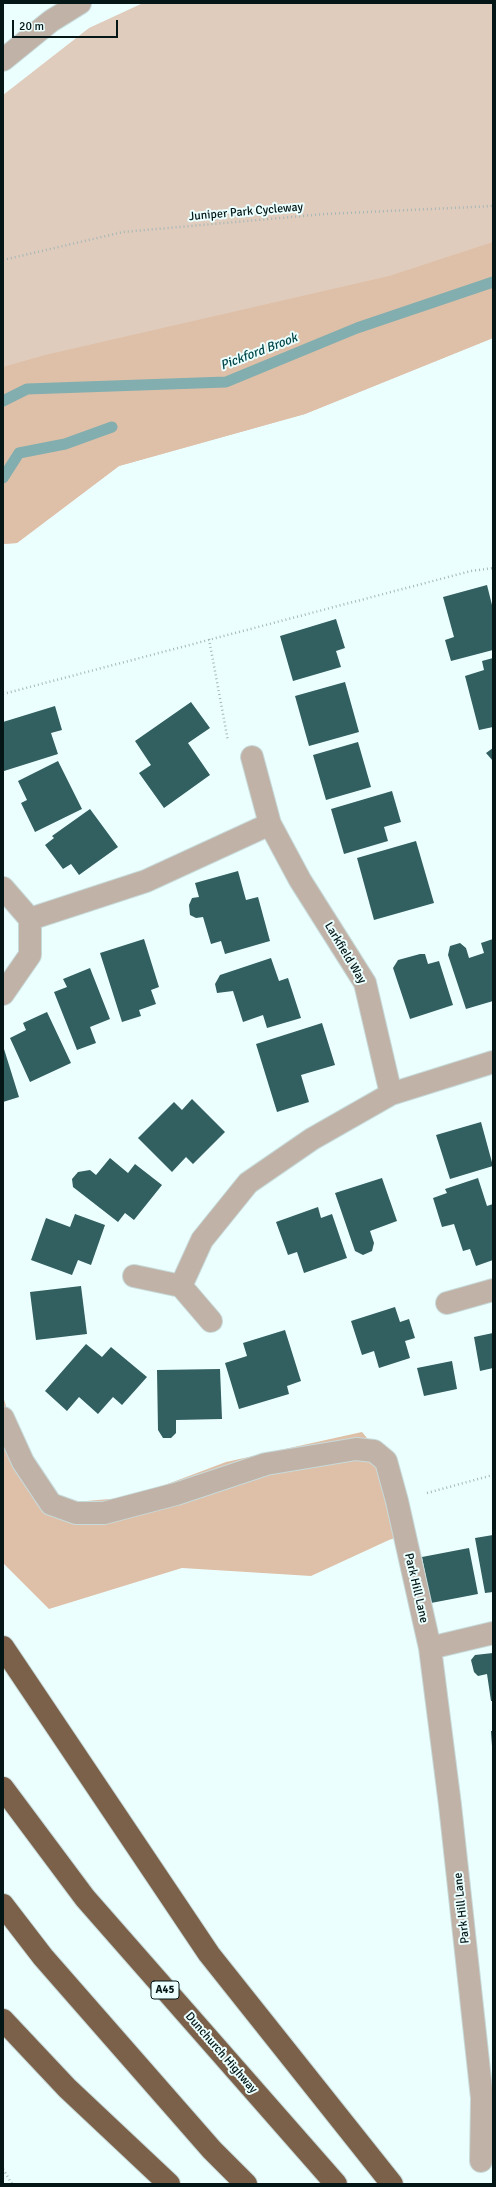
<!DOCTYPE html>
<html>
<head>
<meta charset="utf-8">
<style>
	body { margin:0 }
	#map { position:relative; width:496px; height:2187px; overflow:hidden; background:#ecffff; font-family:Signika,sans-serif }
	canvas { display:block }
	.frame { position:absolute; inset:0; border:4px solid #041616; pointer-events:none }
	.scale { position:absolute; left:12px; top:20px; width:106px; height:18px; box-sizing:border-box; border:2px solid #041616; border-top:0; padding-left:5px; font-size:12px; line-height:14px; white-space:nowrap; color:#041616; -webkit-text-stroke:3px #ecffff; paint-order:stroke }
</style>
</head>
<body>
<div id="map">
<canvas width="496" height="2187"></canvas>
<div class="frame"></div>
<div class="scale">20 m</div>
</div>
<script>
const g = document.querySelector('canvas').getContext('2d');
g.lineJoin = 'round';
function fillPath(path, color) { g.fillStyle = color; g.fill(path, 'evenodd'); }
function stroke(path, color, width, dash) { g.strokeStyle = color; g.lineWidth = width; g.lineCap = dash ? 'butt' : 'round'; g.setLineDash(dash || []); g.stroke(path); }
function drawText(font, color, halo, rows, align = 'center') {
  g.font = font + ' Signika,sans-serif'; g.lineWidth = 4; g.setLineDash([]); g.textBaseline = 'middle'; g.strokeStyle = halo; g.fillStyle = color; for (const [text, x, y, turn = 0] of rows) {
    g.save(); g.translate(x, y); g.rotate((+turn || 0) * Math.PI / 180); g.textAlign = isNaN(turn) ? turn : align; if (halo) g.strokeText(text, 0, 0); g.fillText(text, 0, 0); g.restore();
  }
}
fillPath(new Path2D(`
	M 143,3 L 493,3 L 493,338 L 305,414 L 119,466 L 17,543 L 3,544 L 3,95 L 89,28 Z`), '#e0ccbd');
fillPath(new Path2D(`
	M 493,242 L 493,338 L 305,414 L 119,466 L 17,543 L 3,544 L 3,367 L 45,355 L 389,276 Z
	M 3,1396 L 23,1462 L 51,1504 L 133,1497 L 226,1462 L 362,1432 L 386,1461 L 404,1535 L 389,1540 L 311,1576 L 182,1568 L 49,1609 L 3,1563 Z`), '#dec0a8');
stroke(new Path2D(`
	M 3,401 L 27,389 L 226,382 L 357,328 L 493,282
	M 3,478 L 19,453 L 65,444 L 112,427`), '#82aeaf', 11);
fillPath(new Path2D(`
	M 487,585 L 493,609 L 493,650 L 451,661 L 445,640 L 454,637 L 443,597 Z
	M 336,619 L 345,648 L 336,651 L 341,667 L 293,681 L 280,636 Z
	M 493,658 L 493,727 L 479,730 L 465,676 L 484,670 L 482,661 Z
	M 345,682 L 359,732 L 309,746 L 295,696 Z
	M 191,702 L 210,728 L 188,743 L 210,775 L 164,808 L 139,773 L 151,765 L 135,741 Z
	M 55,706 L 62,730 L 51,733 L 58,754 L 4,771 L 3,722 Z
	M 358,742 L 371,787 L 326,800 L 313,755 Z
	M 493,748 L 493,761 L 486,753 Z
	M 58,761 L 82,809 L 35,832 L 21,803 L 27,800 L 18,781 Z
	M 392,791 L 401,822 L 384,827 L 388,841 L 344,854 L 331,809 Z
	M 90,809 L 118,847 L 79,875 L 71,864 L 63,869 L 45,845 L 54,838 L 52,836 Z
	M 416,841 L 434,903 L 374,920 L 357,858 Z
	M 238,871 L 246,900 L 258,897 L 270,941 L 225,954 L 221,941 L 211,944 L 203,917 L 196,918 L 190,915 L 189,905 L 192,898 L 199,897 L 195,883 Z
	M 144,939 L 159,987 L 151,990 L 156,1004 L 139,1010 L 141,1016 L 122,1022 L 100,953 Z
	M 493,939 L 493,1001 L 466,1009 L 448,955 L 450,946 L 460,943 L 466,948 L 469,958 L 484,953 L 481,943 Z
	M 420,954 L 425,954 L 428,964 L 439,961 L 453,1005 L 410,1019 L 393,968 L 398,960 Z
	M 271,958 L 279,981 L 288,978 L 301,1018 L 267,1028 L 263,1015 L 243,1022 L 233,991 L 217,993 L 215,984 L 220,975 Z
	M 90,968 L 110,1019 L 90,1027 L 96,1043 L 77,1050 L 54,992 L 67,987 L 63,979 Z
	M 47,1012 L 71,1063 L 30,1082 L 10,1038 L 26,1030 L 23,1023 Z
	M 322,1023 L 335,1065 L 301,1075 L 309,1102 L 277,1112 L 256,1044 Z
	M 4,1049 L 19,1097 L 3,1102 L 3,1050 Z
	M 192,1099 L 225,1132 L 193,1164 L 186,1157 L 172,1172 L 138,1138 L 174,1102 L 182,1110 Z
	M 481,1122 L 493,1166 L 450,1179 L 436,1135 Z
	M 110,1158 L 128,1173 L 135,1164 L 162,1185 L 134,1220 L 125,1213 L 118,1222 L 73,1187 L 72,1179 L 78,1172 L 90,1170 L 96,1175 Z
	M 382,1178 L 397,1221 L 370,1231 L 374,1243 L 372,1251 L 363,1255 L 355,1251 L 335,1193 Z
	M 478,1178 L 487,1206 L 493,1204 L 493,1260 L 476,1266 L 470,1249 L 463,1251 L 454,1224 L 442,1227 L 433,1198 L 447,1193 L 445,1189 Z
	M 318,1207 L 321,1218 L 332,1214 L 347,1258 L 304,1273 L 297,1252 L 288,1255 L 276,1222 Z
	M 75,1214 L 105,1225 L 91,1265 L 78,1260 L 72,1275 L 31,1260 L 46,1218 L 70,1227 Z
	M 81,1286 L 87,1334 L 36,1340 L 30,1292 Z
	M 395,1307 L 400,1322 L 409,1319 L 415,1338 L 405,1341 L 410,1358 L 379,1368 L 374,1351 L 362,1355 L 351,1321 Z
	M 285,1330 L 301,1381 L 287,1386 L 289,1394 L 239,1409 L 225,1363 L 247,1356 L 243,1343 Z
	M 493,1333 L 493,1368 L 480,1371 L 474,1337 Z
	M 86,1344 L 102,1357 L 111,1347 L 147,1377 L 122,1405 L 113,1397 L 98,1414 L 79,1397 L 67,1411 L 45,1391 Z
	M 452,1361 L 457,1389 L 424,1396 L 417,1368 Z
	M 220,1369 L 222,1419 L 176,1420 L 176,1433 L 171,1438 L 163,1438 L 158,1430 L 157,1370 Z
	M 493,1535 L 493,1592 L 485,1593 L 475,1538 Z
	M 469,1548 L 478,1594 L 431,1603 L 422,1557 Z
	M 493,1653 L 493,1701 L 491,1701 L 487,1674 L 478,1676 L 474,1672 L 471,1660 L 475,1655 Z
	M 491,1731 L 493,1731 L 493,1746 L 492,1746 Z`), '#325f60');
const minor = new Path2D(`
	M 3,60 L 51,21 L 80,3
	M 252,757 L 270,824
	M 3,888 L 30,919
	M 3,994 L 30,955 L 30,919 L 146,881 L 270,824 L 300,880 L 365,983 L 391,1094
	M 134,1276 L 181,1286 L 211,1321
	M 181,1286 L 202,1240 L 248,1183 L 312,1139 L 391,1094 L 493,1062
	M 447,1303 L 493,1290
	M 3,1418 L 23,1462 L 51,1504 L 76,1513 L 104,1513 L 176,1494 L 266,1464 L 356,1449 L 374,1451 L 386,1461 L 397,1501 L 430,1648 L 450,1805 L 482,2098 L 481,2161
	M 430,1648 L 493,1633`);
const highway = new Path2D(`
	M 3,1647 L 209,1954 L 392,2184
	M 3,1788 L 85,1898 L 336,2184
	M 3,1905 L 43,1957 L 212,2150 L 246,2184
	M 3,2020 L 67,2088 L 169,2184`);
stroke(minor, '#c7dada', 24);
stroke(highway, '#c7dada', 24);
stroke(new Path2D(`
	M 3,260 L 123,232 L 325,214 L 493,206
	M 209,639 L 228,741
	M 3,694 L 471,571 L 493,568
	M 427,1493 L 493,1475
	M 3,2169 L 12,2184`), '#a5b7b7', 2.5, [1, 3]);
stroke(minor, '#c0b2a7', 22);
stroke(highway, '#7c614a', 22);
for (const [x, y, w] of [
	[165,1990,28]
]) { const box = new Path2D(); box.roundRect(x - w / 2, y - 9, w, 18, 3); g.fillStyle = '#ecffff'; g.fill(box); stroke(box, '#041616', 1); }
drawText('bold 11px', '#041616', null, [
	["A45",165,1990]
]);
drawText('12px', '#041616', '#ecffff', [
	["Juniper Park Cycleway",246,212,-5],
	["Larkfield Way",345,953,59],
	["Park Hill Lane",416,1588,77],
	["Park Hill Lane",462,1908,-96],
	["Dunchurch Highway",221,2053,49]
]);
drawText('italic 13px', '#004648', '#ecffff', [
	["Pickford Brook",259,352,-21]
]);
</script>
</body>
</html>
